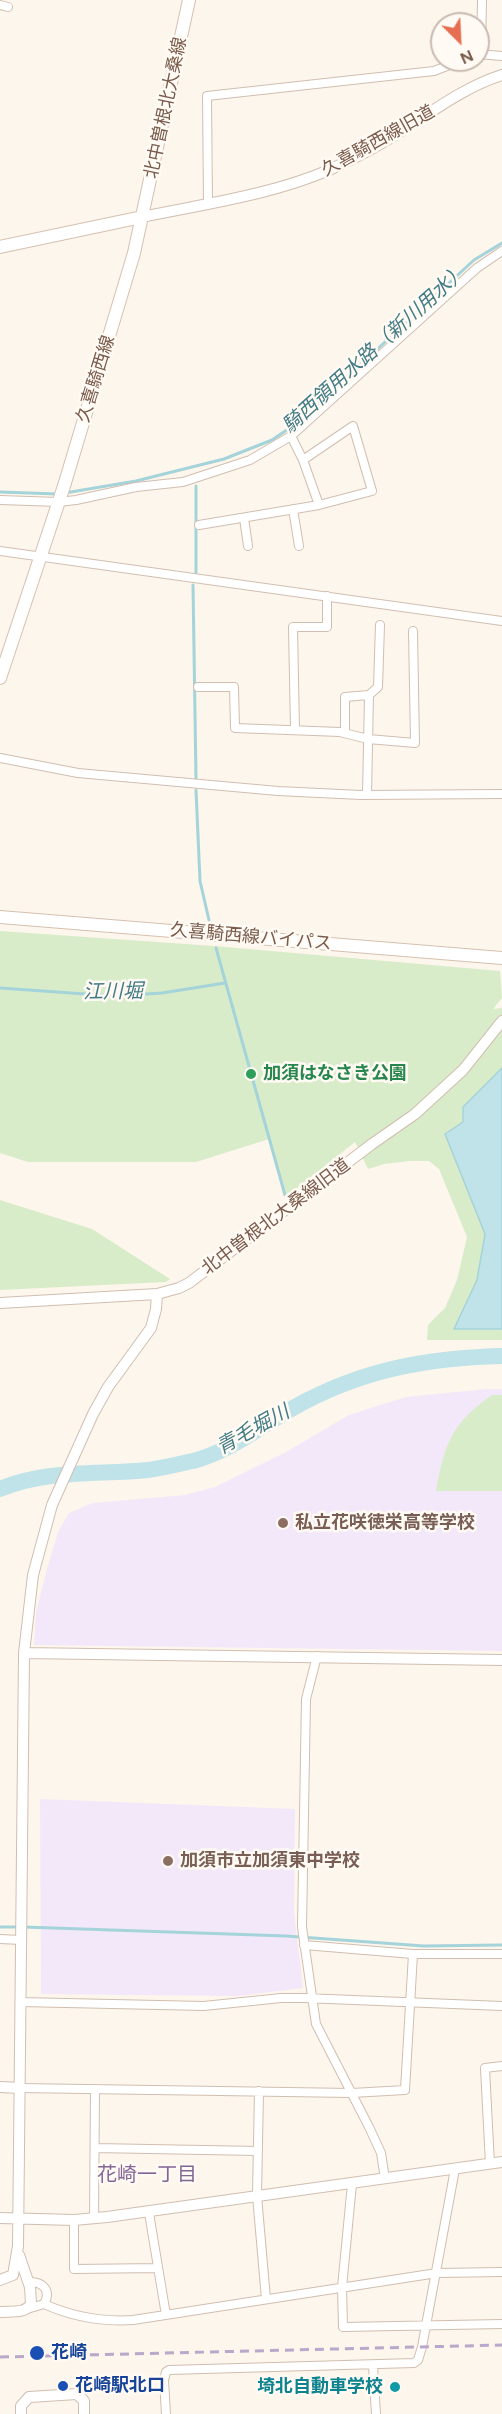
<!DOCTYPE html>
<html>
<head>
<meta charset="utf-8">
<style>
	body { margin:0 }
	#map { position:relative; width:502px; height:2414px; overflow:hidden; background:#fdf6ec; font-family:Figtree,sans-serif }
	canvas { display:block }
	.north { position:absolute; left:430px; top:12px; width:60px; height:60px; box-sizing:border-box; background:#fffaf3; border:2px solid #cabbb1; border-radius:50%; rotate:156deg; font-size:16px; font-weight:700; line-height:24px; text-align:center; color:#7a5c4d }
	.north::after { content:''; display:block; margin:auto; width:21px; height:27px; background:#e76f51; clip-path:polygon(50% 0,100% 100%,50% 72%,0 100%) }
</style>
</head>
<body>
<div id="map">
<canvas width="502" height="2414"></canvas>
<div class="north">N</div>
</div>
<script>
const g = document.querySelector('canvas').getContext('2d');
g.lineJoin = 'round';
function fillPath(path, color) { g.fillStyle = color; g.fill(path, 'evenodd'); }
function stroke(path, color, width, dash) { g.strokeStyle = color; g.lineWidth = width; g.lineCap = dash ? 'butt' : 'round'; g.setLineDash(dash || []); g.stroke(path); }
function drawText(font, color, halo, rows, align = 'center') {
  g.font = font + ' Figtree,"Noto Sans JP",sans-serif'; g.lineWidth = 5; g.setLineDash([]); g.textBaseline = 'middle'; g.strokeStyle = halo; g.fillStyle = color; for (const [text, x, y, turn = 0] of rows) {
    g.save(); g.translate(x, y); g.rotate((+turn || 0) * Math.PI / 180); g.textAlign = isNaN(turn) ? turn : align; if (halo) g.strokeText(text, 0, 0); g.fillText(text, 0, 0); g.restore();
  }
}
fillPath(new Path2D(`
	M 486,1389 L 502,1389 L 502,1651 L 34,1645 L 36,1613 L 47,1569 L 58,1532 L 69,1513 L 93,1503 L 185,1495 L 215,1487 L 286,1452 L 349,1415 L 406,1397 Z
	M 40,1799 L 295,1809 L 294,1912 L 303,1988 L 238,1996 L 41,1994 Z`), '#f3e8fa');
fillPath(new Path2D(`
	M 0,931 L 214,946 L 500,971 L 502,998 L 493,1009 L 502,1008 L 502,1340 L 427,1340 L 428,1325 L 445,1308 L 457,1280 L 467,1237 L 439,1169 L 429,1161 L 409,1161 L 384,1164 L 368,1169 L 355,1142 L 287,1196 L 269,1139 L 196,1162 L 28,1162 L 0,1153 Z
	M 0,1200 L 92,1229 L 170,1279 L 166,1282 L 0,1290 Z
	M 492,1395 L 502,1395 L 502,1491 L 436,1491 C 445,1443 451,1424 492,1395 Z`), '#d8ecc9');
const water = new Path2D(`
	M 502,1068 L 502,1329 L 454,1329 L 477,1280 L 485,1234 L 445,1134 L 463,1122 L 463,1107 Z`);
fillPath(water, '#bfe3e8');
stroke(water, '#a5d3da', 1.5);
stroke(new Path2D(`
	M 0,492 L 58,494
	M 65,493 L 136,481 L 224,459 L 272,440 L 297,423 L 474,260 L 502,243
	M 196,573 L 196,486
	M 193,585 L 196,779
	M 196,790 L 200,881 L 209,920
	M 216,948 L 285,1195
	M 0,988 L 114,996 L 162,993 L 225,983
	M 0,1927 L 18,1927
	M 24,1927 L 286,1936 L 424,1946 L 502,1945`), '#a5d3da', 3);
stroke(new Path2D(`
	M 0,1489 C 47,1469 99,1475 148,1470 C 163,1468 178,1464 193,1461 C 231,1451 259,1427 293,1408 C 360,1370 426,1358 502,1356`), '#bfe3e8', 16);
const minor = new Path2D(`
	M 0,5 L 8,7
	M 481,53 L 482,0
	M 478,54 L 502,56
	M 208,203 L 207,96 L 434,71 L 462,60
	M 303,460 L 319,505
	M 0,500 L 59,502 L 76,500 L 136,487 L 183,482 L 250,460 L 291,436 L 477,268 L 502,251
	M 293,509 L 299,546
	M 244,518 L 248,546
	M 199,525 L 319,505 L 372,491 L 353,426 L 303,460 L 291,436
	M 0,551 L 502,621
	M 198,687 L 234,687 L 235,728 L 340,732 L 368,739 L 415,743 L 413,631
	M 295,730 L 293,627 L 327,627 L 327,596
	M 345,733 L 345,697 L 369,695
	M 0,758 L 78,773 L 278,791 L 361,795 L 502,794
	M 367,795 L 369,695 L 378,687 L 380,625
	M 317,1656 L 306,1699 L 302,1927 L 316,2024 L 369,2127 L 381,2153 L 385,2179
	M 0,1939 L 21,1940
	M 304,1945 L 413,1954 L 502,1954
	M 20,2002 L 204,2006 L 281,1998 L 304,1998 L 502,2006
	M 20,2088 L 352,2093 L 405,2090 L 413,1954
	M 259,2091 L 257,2196 L 266,2299
	M 95,2148 L 258,2151
	M 490,2164 L 485,2068 L 502,2066
	M 352,2184 L 342,2287 L 343,2327 L 502,2324
	M 149,2213 L 166,2315
	M 94,2219 L 95,2089
	M 74,2220 L 74,2269 L 158,2268
	M 44,2304 C 73,2317 102,2322 133,2320 L 437,2273 L 502,2272
	M 27,2309 L 44,2304 C 52,2290 42,2281 28,2282
	M 373,2366 L 376,2414
	M 166,2414 L 164,2380 L 166,2372 L 169,2370 L 414,2363 L 418,2360 L 422,2347 L 455,2169`);
const tertiary = new Path2D(`
	M 142,217 C 204,204 271,195 329,170 C 353,159 377,147 398,133 C 432,112 464,87 502,75
	M 0,1303 L 157,1294 L 179,1288 L 189,1283 L 372,1144 L 415,1114 L 463,1070 L 502,1021
	M 24,1653 L 502,1660
	M 0,2087 L 20,2088
	M 0,2218 L 74,2220 L 107,2217 L 502,2162
	M 0,2280 L 13,2275 L 18,2246 L 24,1653 L 33,1575 L 52,1505 L 93,1414 L 108,1387 L 151,1328 L 156,1309 L 157,1294
	M 0,2312 C 11,2311 25,2314 31,2304 L 30,2287 L 19,2255
	M 21,2414 L 21,2406 L 29,2397 L 77,2394 L 84,2401 L 84,2414`);
const secondary = new Path2D(`
	M 0,247 L 142,217
	M 0,678 L 64,486 L 134,253 L 189,0
	M 0,917 L 502,958`);
stroke(minor, '#d1beb0', 10);
stroke(tertiary, '#d1beb0', 12);
stroke(secondary, '#d6c0b0', 14);
stroke(minor, '#fff', 8);
stroke(tertiary, '#fff', 10);
stroke(secondary, '#fff', 12);
stroke(new Path2D(`
	M 0,2357 L 502,2345`), '#b9a8c9', 3, [9, 6]);
for (const [x, y, r, color] of [
	[251,1074,6,"#2e9e5b"],
	[283,1523,6,"#8d6e63"],
	[168,1861,6,"#8d6e63"],
	[37,2353,8,"#1a4fb4"],
	[63,2386,6,"#1a4fb4"],
	[395,2387,6,"#0f9aa8"]
]) { const dot = new Path2D(); dot.arc(x, y, r, 0, 2 * Math.PI); g.fillStyle = color; g.fill(dot); stroke(dot, '#fffaf3', 2); }
drawText('18px', '#7a5c4d', '#fffaf3', [
	["北中曽根北大桑線",166,108,-78],
	["久喜騎西線旧道",378,141,-29],
	["久喜騎西線",96,379,-73],
	["久喜騎西線バイパス",251,937,5],
	["北中曽根北大桑線旧道",276,1217,-37]
]);
drawText('bold 18px', '#27864d', '#fffaf3', [
	["加須はなさき公園",263,1074]
], 'left');
drawText('bold 18px', '#785e54', '#fffaf3', [
	["私立花咲徳栄高等学校",295,1523],
	["加須市立加須東中学校",180,1861]
], 'left');
drawText('bold 18px', '#164399', '#fffaf3', [
	["花崎",51,2353],
	["花崎駅北口",75,2386]
], 'left');
drawText('bold 18px', '#0d838f', '#fffaf3', [
	["埼北自動車学校",383,2387]
], 'right');
drawText('italic 20px', '#437c86', '#fffaf3', [
	["騎西領用水路（新川用水）",375,349,-42],
	["江川堀",113,992,-1],
	["青毛堀川",253,1430,-29]
]);
drawText('20px', '#846695', '#fffaf3', [
	["花崎一丁目",147,2175]
]);
</script>
</body>
</html>
